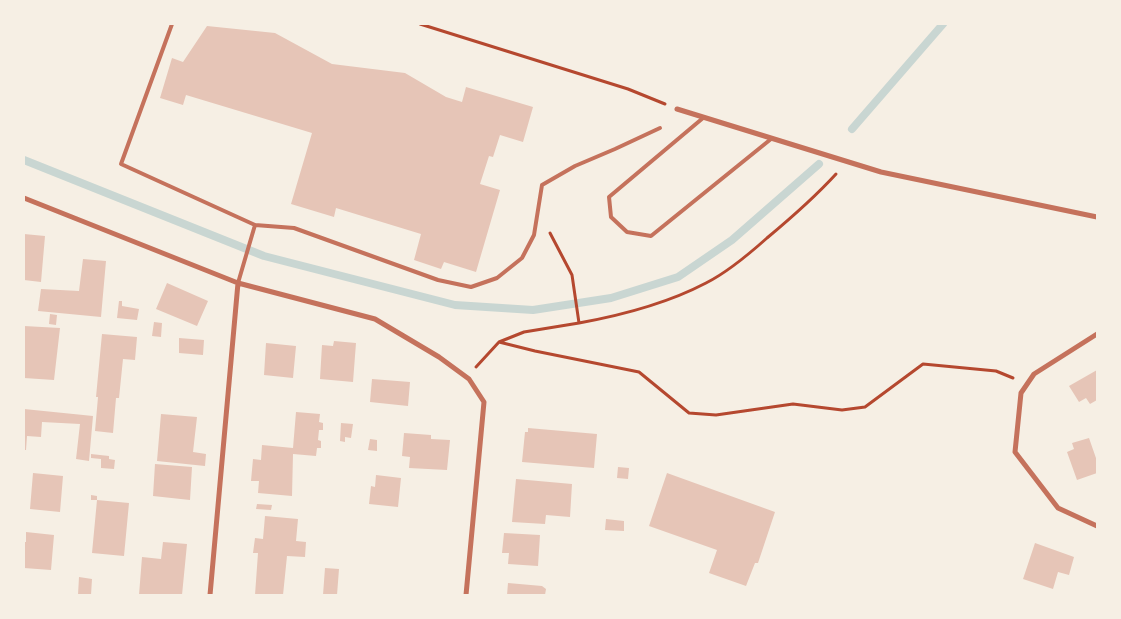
<!DOCTYPE html>
<html>
<head>
<meta charset="utf-8">
<style>
	body { margin:0 }
	#map { position:relative; width:1121px; height:619px; overflow:hidden; background:#f6efe4; font-family:Cabin,sans-serif }
	canvas { display:block }
	.frame { position:absolute; inset:0; border:25px solid #f6efe4; pointer-events:none }
</style>
</head>
<body>
<div id="map">
<canvas width="1121" height="619"></canvas>
<div class="frame"></div>
</div>
<script>
const g = document.querySelector('canvas').getContext('2d');
g.lineJoin = 'round';
function stroke(path, color, width, dash) { g.strokeStyle = color; g.lineWidth = width; g.lineCap = dash ? 'butt' : 'round'; g.setLineDash(dash || []); g.stroke(path); }
function fillPath(path, color) { g.fillStyle = color; g.fill(path, 'evenodd'); }
stroke(new Path2D(`
	M 852,129 L 943,24
	M 24,160 L 264,256 L 455,305 L 533,310 L 611,298 L 678,277 L 732,240 L 819,164`), '#c9d6d2', 8);
fillPath(new Path2D(`
	M 207,26 L 275,33 L 332,64 L 405,73 L 446,97 L 462,102 L 466,87 L 533,107 L 523,142 L 500,135 L 493,157 L 489,156 L 480,184 L 500,190 L 476,272 L 444,262 L 441,269 L 414,260 L 421,234 L 336,208 L 334,217 L 291,204 L 312,133 L 186,95 L 183,105 L 160,98 L 172,58 L 183,62 Z
	M 24,234 L 45,236 L 41,282 L 24,280 Z
	M 83,259 L 106,261 L 101,317 L 38,311 L 41,289 L 79,291 Z
	M 167,283 L 208,301 L 197,326 L 156,309 Z
	M 119,301 L 122,301 L 122,306 L 139,309 L 137,320 L 117,318 Z
	M 50,314 L 57,315 L 56,325 L 49,324 Z
	M 154,322 L 162,323 L 161,337 L 152,336 Z
	M 24,326 L 60,328 L 54,380 L 24,378 Z
	M 102,334 L 137,337 L 135,360 L 123,359 L 119,398 L 116,398 L 113,433 L 95,431 L 98,397 L 96,397 Z
	M 179,338 L 204,340 L 203,355 L 179,353 Z
	M 334,341 L 356,343 L 353,382 L 320,379 L 322,345 L 333,346 Z
	M 266,343 L 296,346 L 293,378 L 264,375 Z
	M 1097,370 L 1097,400 L 1090,404 L 1086,398 L 1079,402 L 1069,386 Z
	M 372,379 L 410,382 L 408,406 L 370,402 Z
	M 24,409 L 93,416 L 89,461 L 76,459 L 80,424 L 42,422 L 41,437 L 27,436 L 26,450 L 24,450 Z
	M 296,412 L 320,414 L 319,422 L 323,423 L 323,430 L 319,430 L 318,440 L 321,441 L 321,448 L 317,448 L 316,456 L 293,454 L 292,496 L 258,493 L 259,481 L 251,481 L 253,459 L 261,460 L 262,445 L 293,448 Z
	M 161,414 L 197,417 L 193,452 L 206,454 L 205,466 L 157,461 Z
	M 341,423 L 353,424 L 351,438 L 345,437 L 345,442 L 340,441 Z
	M 528,428 L 597,434 L 594,468 L 522,462 L 525,432 L 528,432 Z
	M 404,433 L 431,435 L 431,439 L 450,440 L 447,470 L 409,468 L 410,457 L 402,456 Z
	M 1089,438 L 1097,461 L 1097,473 L 1077,480 L 1067,452 L 1074,449 L 1072,443 Z
	M 370,439 L 377,440 L 377,451 L 368,450 Z
	M 91,454 L 109,456 L 109,459 L 115,460 L 114,469 L 101,468 L 101,459 L 91,458 Z
	M 155,464 L 192,467 L 190,500 L 153,496 Z
	M 618,467 L 629,468 L 628,479 L 617,478 Z
	M 33,473 L 63,476 L 60,512 L 30,509 Z
	M 667,473 L 775,512 L 758,563 L 755,563 L 746,586 L 709,573 L 717,550 L 649,526 Z
	M 376,475 L 401,478 L 398,507 L 369,504 L 371,486 L 375,487 Z
	M 516,479 L 572,484 L 570,517 L 546,515 L 545,524 L 512,522 Z
	M 91,495 L 97,496 L 97,500 L 91,500 Z
	M 97,500 L 129,503 L 124,556 L 92,553 Z
	M 257,504 L 272,505 L 271,510 L 256,509 Z
	M 265,516 L 298,519 L 296,541 L 306,542 L 305,557 L 287,556 L 283,595 L 255,595 L 258,553 L 253,553 L 255,538 L 263,539 Z
	M 606,519 L 624,521 L 624,531 L 605,530 Z
	M 26,532 L 54,535 L 51,570 L 24,568 L 24,542 L 26,542 Z
	M 504,533 L 540,535 L 538,566 L 508,564 L 509,553 L 502,553 Z
	M 163,542 L 187,544 L 182,595 L 139,595 L 142,557 L 161,559 Z
	M 1035,543 L 1074,557 L 1069,575 L 1058,572 L 1053,589 L 1023,579 Z
	M 325,568 L 339,569 L 337,595 L 323,595 Z
	M 79,577 L 92,579 L 91,595 L 78,595 Z
	M 508,583 L 542,586 L 546,589 L 545,595 L 507,595 Z`), '#e6c5b7');
stroke(new Path2D(`
	M 420,24 L 628,89 L 665,104
	M 579,323 C 623,315 666,304 706,283 C 728,272 748,255 767,238 C 791,218 815,197 836,174
	M 499,342 L 535,351 L 639,372 L 689,413 L 716,415 L 793,404 L 842,410 L 865,407 L 923,364 L 996,371 L 1013,378
	M 476,367 L 499,342 L 524,332 L 579,323 L 572,275 L 550,233`), '#b5482f', 3);
stroke(new Path2D(`
	M 172,24 L 121,164 L 255,225 L 294,228 L 438,280 L 471,287 L 497,278 L 522,258 L 534,235 L 542,185 L 575,166 L 615,149 L 660,128
	M 703,118 L 609,197 L 611,217 L 627,232 L 651,236 L 771,139
	M 238,283 L 255,225`), '#c5725c', 4);
stroke(new Path2D(`
	M 677,109 L 881,172 L 1097,217
	M 24,198 L 238,283 L 375,319 L 439,357 L 469,379 L 484,402 L 466,595
	M 1097,334 L 1034,374 L 1021,393 L 1015,452 L 1058,508 L 1097,526
	M 210,595 L 238,283`), '#c5725c', 5);
</script>
</body>
</html>
